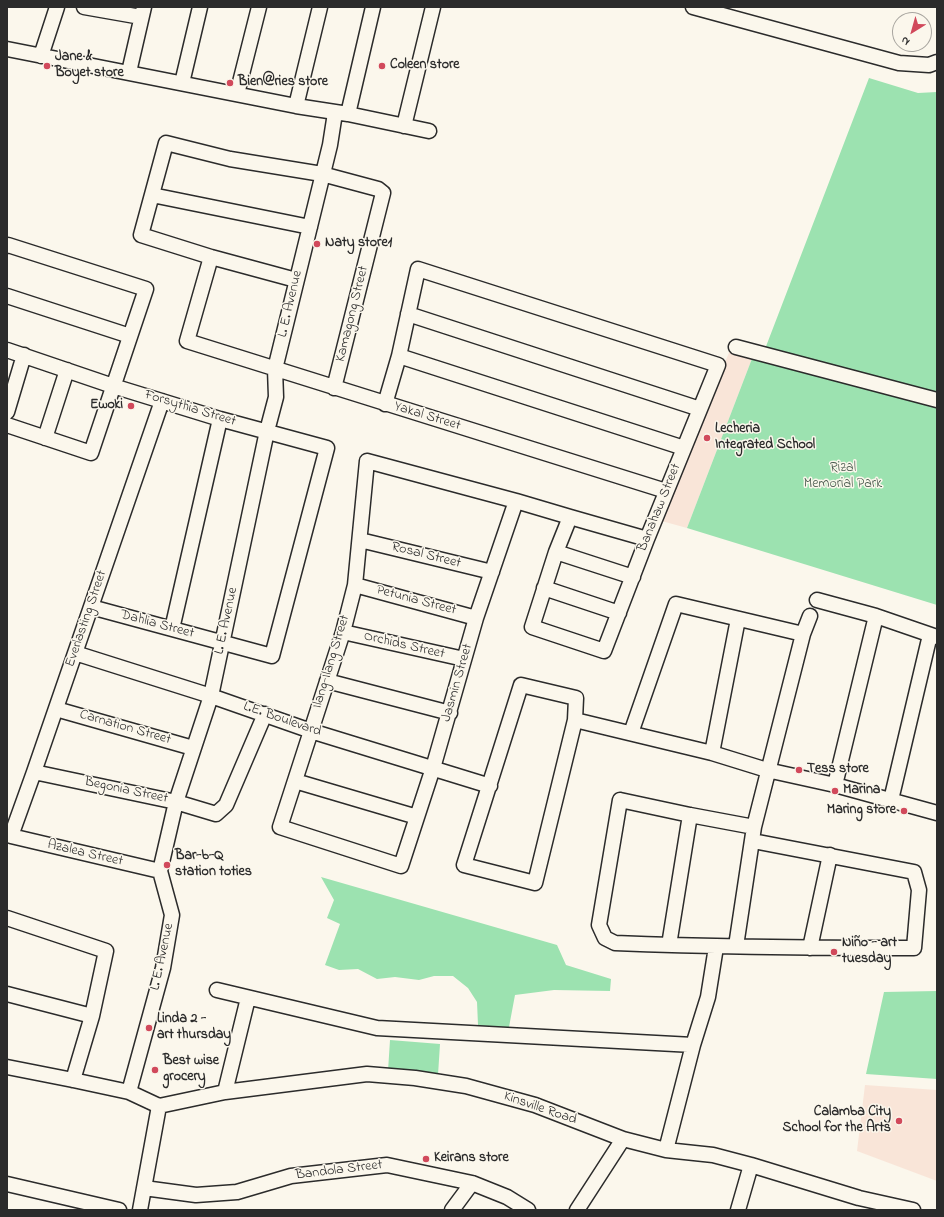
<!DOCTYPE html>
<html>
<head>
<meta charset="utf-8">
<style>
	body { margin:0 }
	#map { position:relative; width:944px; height:1217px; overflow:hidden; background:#fbf7ec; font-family:"Indie Flower",sans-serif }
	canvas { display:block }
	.frame { position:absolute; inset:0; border:8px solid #2b2b2b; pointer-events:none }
	.north { position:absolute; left:892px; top:12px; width:40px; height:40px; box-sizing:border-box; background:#fbf7ec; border:1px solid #a8a59f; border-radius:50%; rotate:217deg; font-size:11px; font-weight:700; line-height:16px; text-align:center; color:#2b2b2b }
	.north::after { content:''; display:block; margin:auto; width:14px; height:18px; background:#d1495b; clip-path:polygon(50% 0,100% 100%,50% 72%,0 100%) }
</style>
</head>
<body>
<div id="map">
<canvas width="944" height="1217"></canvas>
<div class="frame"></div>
<div class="north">N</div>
</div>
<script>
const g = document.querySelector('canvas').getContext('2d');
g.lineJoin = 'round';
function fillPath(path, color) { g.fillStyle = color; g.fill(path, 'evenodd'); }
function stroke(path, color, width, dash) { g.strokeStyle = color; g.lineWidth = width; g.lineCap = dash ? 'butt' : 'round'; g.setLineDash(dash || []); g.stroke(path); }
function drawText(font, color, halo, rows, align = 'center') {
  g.font = font + ' "Indie Flower",sans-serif'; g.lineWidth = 3; g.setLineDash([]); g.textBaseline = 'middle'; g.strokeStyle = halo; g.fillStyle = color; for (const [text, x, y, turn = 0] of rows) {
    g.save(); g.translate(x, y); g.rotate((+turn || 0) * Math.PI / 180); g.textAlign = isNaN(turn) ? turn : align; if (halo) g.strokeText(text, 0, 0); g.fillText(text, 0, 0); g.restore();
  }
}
fillPath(new Path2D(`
	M 731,348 L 753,356 L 687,528 L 658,520 Z
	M 865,1085 L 937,1090 L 937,1181 L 857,1151 Z`), '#f9e5d8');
fillPath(new Path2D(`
	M 869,78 L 918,93 L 937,92 L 937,394 L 765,349 Z
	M 753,356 L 937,404 L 937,605 L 687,528 Z
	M 321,877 L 557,945 L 566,965 L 611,979 L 610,991 L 554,990 L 515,995 L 509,1027 L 503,1030 L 478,1025 L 477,1002 L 468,988 L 453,976 L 434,976 L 419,980 L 395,977 L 377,979 L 358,969 L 339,970 L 325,965 L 340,924 L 327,918 L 334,900 Z
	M 937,991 L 937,1079 L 866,1074 L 884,992 Z
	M 390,1040 L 440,1044 L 438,1075 L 388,1071 Z`), '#9ce2b0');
const minor = new Path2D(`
	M 84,7 L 141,17
	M 693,7 L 899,63 L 929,65 L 937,62
	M 7,49 L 296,106 L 348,114 L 429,131
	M 41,56 L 57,7
	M 129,72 L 144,7
	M 182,83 L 200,7
	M 237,94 L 259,7
	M 296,106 L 320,7
	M 348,114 L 373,7
	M 404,126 L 433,7
	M 152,195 L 310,227
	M 7,246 L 8,245 L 146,289 L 91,453 L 7,425
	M 211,257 L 187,341 L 666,491
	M 296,280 L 211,257 L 141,235 L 166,143 L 230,159 L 322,174 L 378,189 L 383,193 L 334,388
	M 7,296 L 130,336
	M 408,314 L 700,409
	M 736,347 L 937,400
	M 7,350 L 113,386 L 220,419 L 327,448 L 272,656 L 91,607
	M 399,356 L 684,448
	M 385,404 L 399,356 L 418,269 L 718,365 L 647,539 L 604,651 L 532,627 L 556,552 L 570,517
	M 7,412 L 24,355
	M 45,438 L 67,370
	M 516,501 L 476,618 L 433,768 L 401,866 L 280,827 L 343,632 L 355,585 L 367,461 L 516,501 L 570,517 L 647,539
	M 360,540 L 492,572
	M 556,552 L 633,577
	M 355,585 L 476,618
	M 544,588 L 619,613
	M 817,600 L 876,616 L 937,637
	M 172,629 L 220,419
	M 343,632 L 464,659
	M 75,653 L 211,696 L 311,731 L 490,786
	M 327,681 L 450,713
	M 521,685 L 576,698 L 575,720 L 535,883 L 464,865 Z
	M 56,709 L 193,748
	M 575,720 L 712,753 L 767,770 L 835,785 L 937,813
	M 631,733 L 676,604 L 803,634
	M 712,753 L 738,619
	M 34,772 L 176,802 L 216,814 L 226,805 L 265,714
	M 295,781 L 417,817
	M 835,785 L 876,616
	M 891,800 L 930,635
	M 753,841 L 914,872 L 919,890 L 914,948 C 814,948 715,947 615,943 L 605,938 L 599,925 L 620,800 L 690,815 L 754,827
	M 160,871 L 11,836 L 34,772 L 162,401
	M 7,918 L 106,951 L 92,1016 L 73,1080
	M 669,945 L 690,815
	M 736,946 L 754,827 L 803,634 L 810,616
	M 810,948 L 830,855
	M 217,990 L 377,1028 L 693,1045
	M 7,994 L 92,1016
	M 7,1067 L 73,1080 L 129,1092 L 159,1106
	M 129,1092 L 163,968 L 172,915 L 160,871 L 176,802 L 211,696 L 267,431 L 276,397 L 275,369 L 330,145 L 335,113
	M 225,1092 L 248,998
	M 159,1106 L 225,1092 L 367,1074 L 415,1078 L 466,1086 L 535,1105 L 623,1139 L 666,1150 L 713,1155 L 751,1165 L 859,1198 L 913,1210
	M 666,1150 L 693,1045 L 708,997 L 716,947
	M 7,1184 L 119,1210
	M 144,1188 L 196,1195 L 237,1192 L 291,1176 L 387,1165 L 472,1183 L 507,1197 L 528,1210
	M 140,1210 L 159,1106
	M 452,1210 L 472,1183
	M 577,1210 L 623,1139
	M 738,1210 L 751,1165`);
stroke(minor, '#2b2b2b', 17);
stroke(minor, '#fbf7ec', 14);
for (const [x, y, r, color] of [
	[47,66,4,"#d1495b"],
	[382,66,4,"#d1495b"],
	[230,83,4,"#d1495b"],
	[317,244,4,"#d1495b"],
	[131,406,4,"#d1495b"],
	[707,438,4,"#d1495b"],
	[799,770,4,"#d1495b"],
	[835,791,4,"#d1495b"],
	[904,811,4,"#d1495b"],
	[167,865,4,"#d1495b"],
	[834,952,4,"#d1495b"],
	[149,1028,4,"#d1495b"],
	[155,1070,4,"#d1495b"],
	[899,1121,4,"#d1495b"],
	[426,1159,4,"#d1495b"]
]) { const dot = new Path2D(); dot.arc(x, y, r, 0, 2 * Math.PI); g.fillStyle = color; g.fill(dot); stroke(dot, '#fbf7ec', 1.5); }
drawText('bold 14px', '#2b2b2b', '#fbf7ec', [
	["Jane &",55,58],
	["Boyet store",55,74],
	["Coleen store",390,66],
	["Bien@ries store",238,83],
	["Naty store1",325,244],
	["Ewoki",123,406,"right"],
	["Lecheria",715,430],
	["Integrated School",715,446],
	["Tess store",807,770],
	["Marina",843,791],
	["Maring store",896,811,"right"],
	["Bar-b-Q",175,857],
	["station toties",175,873],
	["Niño - art",842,944],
	["tuesday",842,960],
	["Linda 2 -",157,1020],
	["art thursday",157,1036],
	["Best wise",163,1062],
	["grocery",163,1078],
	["Calamba City",891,1113,"right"],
	["School for the Arts",891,1129,"right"],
	["Keirans store",434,1159]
], 'left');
drawText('14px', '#2b2b2b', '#fbf7ec', [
	["L. E. Avenue",291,304,-77],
	["Kamagong Street",353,314,-76],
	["Forsythia Street",190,409,17],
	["Yakal Street",427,417,17],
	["Banahaw Street",660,508,-68],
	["Rosal Street",426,556,14],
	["Petunia Street",416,601,15],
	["Everlasting Street",87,619,-71],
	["L. E. Avenue",227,621,-78],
	["Dahlia Street",157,625,15],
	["Orchids Street",404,646,13],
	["Ilang-Ilang Street",332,662,-73],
	["Jasmin Street",458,683,-74],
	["L.E. Boulevard",282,720,19],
	["Carnation Street",125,728,16],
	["Begonia Street",126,791,12],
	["Azalea Street",85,854,13],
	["L. E. Avenue",163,957,-78],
	["Kinsville Road",540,1109,19],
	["Bandola Street",339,1171,-7]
]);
drawText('14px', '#47594c', '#fbf7ec', [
	["Rizal",843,469],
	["Memorial Park",843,485]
]);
</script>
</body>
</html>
